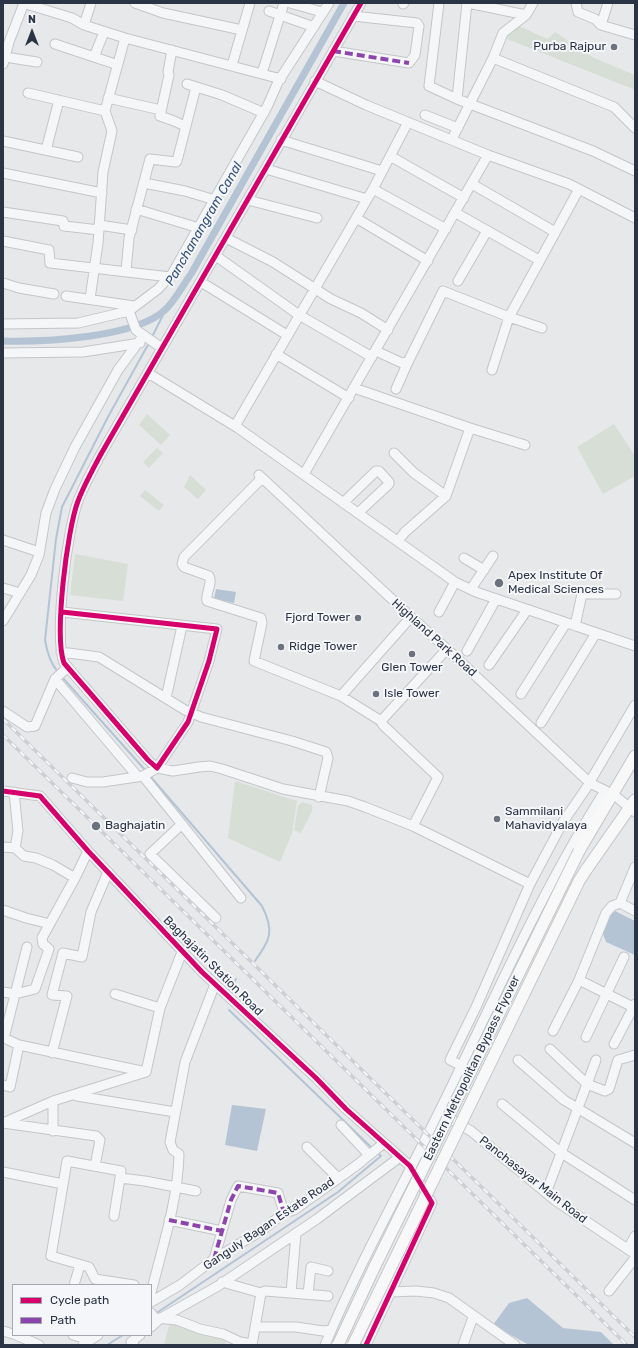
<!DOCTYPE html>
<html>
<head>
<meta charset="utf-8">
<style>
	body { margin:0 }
	#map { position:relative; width:638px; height:1348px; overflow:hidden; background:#e6e8ea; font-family:Rubik,sans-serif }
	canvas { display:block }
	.frame { position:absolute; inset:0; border:4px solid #2b3445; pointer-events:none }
	.legend { position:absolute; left:12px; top:1284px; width:140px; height:52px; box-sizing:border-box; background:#f4f6f9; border:1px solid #a4a8b1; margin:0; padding:5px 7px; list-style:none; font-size:12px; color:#2b3445 }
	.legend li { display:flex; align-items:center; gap:8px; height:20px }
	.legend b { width:20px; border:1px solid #a4a8b1 }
	.north { position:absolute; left:12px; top:12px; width:40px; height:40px; -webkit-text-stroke:3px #f4f6f9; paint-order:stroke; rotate:0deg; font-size:11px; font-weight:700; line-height:16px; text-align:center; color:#2b3445 }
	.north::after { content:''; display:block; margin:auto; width:14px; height:18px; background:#2b3445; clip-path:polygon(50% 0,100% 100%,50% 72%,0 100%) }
</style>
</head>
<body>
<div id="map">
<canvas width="638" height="1348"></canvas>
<div class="frame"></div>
<ul class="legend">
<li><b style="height:5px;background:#d6006c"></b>Cycle path</li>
<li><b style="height:5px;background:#8e44ad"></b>Path</li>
</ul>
<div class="north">N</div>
</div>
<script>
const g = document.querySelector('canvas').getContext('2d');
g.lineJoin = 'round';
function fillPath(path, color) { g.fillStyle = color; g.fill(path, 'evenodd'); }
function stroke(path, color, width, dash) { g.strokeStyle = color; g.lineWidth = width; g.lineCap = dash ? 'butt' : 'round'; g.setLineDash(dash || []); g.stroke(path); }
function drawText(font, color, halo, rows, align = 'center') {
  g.font = font + ' Rubik,sans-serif'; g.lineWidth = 4; g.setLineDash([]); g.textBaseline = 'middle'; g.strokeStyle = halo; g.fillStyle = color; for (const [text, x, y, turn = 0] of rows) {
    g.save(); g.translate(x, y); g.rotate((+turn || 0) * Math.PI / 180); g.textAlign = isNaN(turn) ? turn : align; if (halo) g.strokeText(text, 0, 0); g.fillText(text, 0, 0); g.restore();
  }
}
fillPath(new Path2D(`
	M 519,26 L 547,39 L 555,32 L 594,58 L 635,75 L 635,86 L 633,89 L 507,39 L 509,34 Z
	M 147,414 L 170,435 L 161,445 L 139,425 Z
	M 614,424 L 635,456 L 635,476 L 603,494 L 577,447 Z
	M 157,448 L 163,453 L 149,468 L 143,462 Z
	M 190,475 L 206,490 L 198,499 L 184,487 Z
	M 145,490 L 164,505 L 159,511 L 140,496 Z
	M 75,554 L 128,564 L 123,601 L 70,595 Z
	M 235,781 L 297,801 L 292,833 L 280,862 L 228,838 Z
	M 302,802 L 312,805 L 312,811 L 301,833 L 294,830 L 298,806 Z
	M 170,1322 L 227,1337 L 225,1345 L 164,1345 Z`), '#d6ded6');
fillPath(new Path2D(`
	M 216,589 L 236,592 L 234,603 L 214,599 Z
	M 615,911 L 635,921 L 635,955 L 606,942 L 602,931 L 610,915 Z
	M 232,1105 L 266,1109 L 257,1151 L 225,1145 Z
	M 527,1298 L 563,1328 L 601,1332 L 614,1345 L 529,1345 L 493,1325 L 509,1303 Z`), '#b4c4d5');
stroke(new Path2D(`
	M 152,337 L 166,309
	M 58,672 C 50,663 47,652 45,640 L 56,539 L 62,507 L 109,415 L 149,343
	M 62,677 L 146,771
	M 150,776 L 262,906 C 275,932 270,939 255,961
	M 232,987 L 236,979
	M 229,1010 L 373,1149
	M 155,1314 L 338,1192 L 381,1156 L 376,1152
	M 107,1345 L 123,1335`), '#b4c4d5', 2);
stroke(new Path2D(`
	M 3,341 C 43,342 137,338 166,309 C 176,299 183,285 191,274 L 344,3`), '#b4c4d5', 7);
const minor = new Path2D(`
	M 23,3 L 72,18 L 84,25 L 125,38 L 281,79
	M 135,3 L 163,13 L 242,30
	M 290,3 L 322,12
	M 439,3 L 429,86 L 457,99 L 593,151 L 635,171
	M 468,3 L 526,15
	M 576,3 L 578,12 L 595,19 L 601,25 L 635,35
	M 403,4 L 404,3
	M 269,11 L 314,27
	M 84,25 L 91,3
	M 601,25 L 608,3
	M 55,44 L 118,65
	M 172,50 L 168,72 L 169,75 L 160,116 L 174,121 L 185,126
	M 333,51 L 409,63 L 415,55 L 419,26 L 417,23 L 353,16
	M 5,57 L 37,62
	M 94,57 L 104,32
	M 493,58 L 614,107 L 635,128
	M 3,64 L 9,42 L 24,3
	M 232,65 L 250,3
	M 262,73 L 284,3
	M 315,81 L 366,105 L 488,155 L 569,184 L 635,218
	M 187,84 L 222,95 L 264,113
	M 28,93 L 105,111
	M 108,98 L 161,110
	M 457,99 L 467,3
	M 425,115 L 458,128
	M 452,139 L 493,58 L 503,33 L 526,15 L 533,3
	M 281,140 L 382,171
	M 3,141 L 78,157
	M 46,150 L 59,100
	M 390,156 L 464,198
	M 266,169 L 367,199
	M 3,173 L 102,193
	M 144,183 L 185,191 L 215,200
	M 472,184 L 555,232
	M 373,189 L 446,229
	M 248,200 L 317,218
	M 136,209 L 199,228
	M 3,212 L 63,221 L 64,226 L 99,230
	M 456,213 L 539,260
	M 356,218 L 428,261
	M 99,225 L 132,230
	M 226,238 L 273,262 L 331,299 L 361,313 L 388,330
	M 3,241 L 49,250 L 50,263 L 170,277
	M 216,256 L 299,315 L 372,357
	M 126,271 L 129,238 L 150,159 L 176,162 L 177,161 L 196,87
	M 458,281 L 487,231
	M 201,282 L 287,335
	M 3,283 L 19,288 L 54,294
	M 66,296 L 134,306
	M 90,299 L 98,243 L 103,172 L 112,131 L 105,111 L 125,38
	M 129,311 L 136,330 L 162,348
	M 3,324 L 78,323 L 129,311 L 158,289 L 172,274 L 267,107 L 278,82 L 329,3
	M 376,351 L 402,363 L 408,362 L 443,291 L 509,317 L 579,189
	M 3,353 L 83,352 L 140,343
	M 276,354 L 349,398
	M 492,370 L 509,317 L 542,328
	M 148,373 L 238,428 L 455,582 L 476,592 L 635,646
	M 354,388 L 470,428 L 446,496 L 405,532 L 398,541
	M 396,389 L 408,362
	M 235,426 L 373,189 L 408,122
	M 470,428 L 525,445
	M 394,453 L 414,473 L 446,496
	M 304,474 L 488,155
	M 259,475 L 411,617 L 447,649 L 590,783 L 614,795 L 635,812
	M 262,478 L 184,557 L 182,564 L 184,567 L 209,576 C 213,584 205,593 207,601 L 261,618 L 262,623 L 254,661 L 341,696 L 381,721 L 383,725 L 438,777 L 413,826
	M 343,503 L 376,471 L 379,471 L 389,482 L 389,484 L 358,513
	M 3,540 L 39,552
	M 464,558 L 484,570
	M 3,588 L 20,593
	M 471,589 L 493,556
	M 62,612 L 217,629 L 209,661 L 188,722 L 157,768 L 148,760 L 64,663 C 54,635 67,530 78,501 C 84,485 93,469 101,454 L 361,3
	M 439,612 L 455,582
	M 3,621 L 31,575 L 39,555 L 46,513 L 55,489 L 75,447 L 118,370 L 143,336
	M 575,626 L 582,594 L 616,594
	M 467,651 L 496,599
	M 61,652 L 99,657 L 185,710 L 201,717 L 292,741 L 326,752 L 328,758 L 319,797
	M 489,665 L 527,610
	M 55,679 L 138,777
	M 521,694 L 566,623
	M 341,696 L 411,617
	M 166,698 L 182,626
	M 3,711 L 27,727 L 35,726 L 55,679 L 68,667
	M 381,721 L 447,649
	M 541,723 L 596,633
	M 143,776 L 241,898
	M 72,778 L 87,782 L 103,782 L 143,776 L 157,768 L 173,771 L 199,767 L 210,766 L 222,769 L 283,789 L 348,801 L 365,807 L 413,826 L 530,884
	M 3,791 L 40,796 L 88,851 L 202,972 L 316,1078 L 346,1109 L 410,1166 L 432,1203 L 366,1345
	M 14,792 L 18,831 L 15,848
	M 182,824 L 150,854 L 216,918
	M 3,847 L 15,848 L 24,856 L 36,858 L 53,865 L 75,878
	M 635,867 L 620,903 L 635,911
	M 3,910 L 26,918 L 50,924
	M 579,980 L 635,1008
	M 3,992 L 15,994 L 35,989 L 49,949 L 43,944 L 42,938 L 75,878 L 88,851
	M 115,994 L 160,1008
	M 553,1031 L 579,980 L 606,913 L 612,906 L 620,903
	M 586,1037 L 624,957
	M 614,1044 L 635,1004
	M 19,1045 L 4,1038 L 27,947
	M 52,1053 L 67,996 L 52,995 L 63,953 L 82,957 L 91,912 L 108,872
	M 518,1060 L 564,1100 L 635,1143
	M 596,1060 L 587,1084 L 605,1091 L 609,1089 L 618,1060 L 635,1055
	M 462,1066 L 450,1060 L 477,1005 L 530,884 L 563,822 L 585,790 L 635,705
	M 3,1085 L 10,1087 L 19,1045 L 146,1072 L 160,1008 L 182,952
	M 77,1096 L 175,1112
	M 502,1104 L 560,1152 L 635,1200
	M 442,1114 L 471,1131 L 556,1201 L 635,1254
	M 3,1123 L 53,1101 L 146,1072
	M 3,1123 L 96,1136 L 100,1140 L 95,1166
	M 341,1125 L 369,1155
	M 53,1131 L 53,1101
	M 307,1147 L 338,1178
	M 3,1172 L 63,1184
	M 546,1193 L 587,1084 L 550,1049
	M 114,1216 L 120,1178
	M 169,1220 L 222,1231
	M 628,1249 L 635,1236
	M 214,1259 L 231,1200 L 238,1186 L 278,1193 L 284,1213
	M 222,1282 L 261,1293
	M 74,1285 L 80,1265
	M 134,1285 L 95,1279 L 89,1267 L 51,1256 L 67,1161 L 121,1171 L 120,1178 L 145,1181 L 196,1191
	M 609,1291 L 635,1258
	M 391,1292 L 416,1291 L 434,1293 L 449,1298 L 515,1345
	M 151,1293 C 162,1248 178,1201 179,1154 L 173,1150 L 170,1142 L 185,1062 L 215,984
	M 291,1293 L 296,1233
	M 308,1294 L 311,1267 L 328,1271
	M 151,1302 L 180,1285 L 214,1259 L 261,1231 L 284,1213 L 294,1210 L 357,1165 L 384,1143
	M 151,1313 L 155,1318 L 177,1320 L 200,1329 L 223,1334 L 240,1342 L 252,1344
	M 151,1327 L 161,1318 L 218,1286 L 317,1219 L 400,1157
	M 255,1327 L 296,1327 L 323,1331 L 331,1330
	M 3,1331 L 13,1334
	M 16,1335 L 39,1345
	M 73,1335 L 90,1340
	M 83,1345 L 98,1335
	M 134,1345 L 131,1342 L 140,1335
	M 252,1345 L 261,1293 L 265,1291 L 328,1296
	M 325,1345 C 359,1263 404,1184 443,1104 C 495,998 541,891 605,791
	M 463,1345 L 473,1317`);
const major = new Path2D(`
	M 579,851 L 635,756
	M 586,870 L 635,800`);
stroke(minor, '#c4c6c8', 11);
stroke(major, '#c2c5c8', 13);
stroke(minor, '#f5f6f7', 9);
stroke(major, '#f8f8f8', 11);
const rail = new Path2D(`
	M 3,719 L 635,1337
	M 3,735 L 627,1345`);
stroke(rail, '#cecfd2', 3.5);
stroke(rail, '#f4f6f9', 2, [6]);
const majorBridge = new Path2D(`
	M 338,1345 L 374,1268 L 579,851
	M 353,1345 L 579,881 L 586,870`);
stroke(majorBridge, '#c2c5c8', 13, []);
stroke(majorBridge, '#f8f8f8', 11);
stroke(new Path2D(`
	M 333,51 L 409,63
	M 169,1220 L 222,1231
	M 214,1259 L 231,1200 L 238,1186 L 278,1193 L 284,1213`), '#8e44ad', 4, [8, 4]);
stroke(new Path2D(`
	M 62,612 L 217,629 L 209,661 L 188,722 L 157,768 L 148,760 L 64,663 C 54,635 67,530 78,501 C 84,485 93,469 101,454 L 361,3
	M 3,791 L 40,796 L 88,851 L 202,972 L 316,1078 L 346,1109 L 410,1166 L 432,1203 L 366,1345`), '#d6006c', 5);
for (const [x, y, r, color] of [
	[614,47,4,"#6c737f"],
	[499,583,5,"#6c737f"],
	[358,618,4,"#6c737f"],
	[281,647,4,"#6c737f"],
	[412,654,4,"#6c737f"],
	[376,694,4,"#6c737f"],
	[497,819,4,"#6c737f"],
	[96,826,5,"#6c737f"]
]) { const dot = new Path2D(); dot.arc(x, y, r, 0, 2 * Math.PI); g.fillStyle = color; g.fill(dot); stroke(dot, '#f4f6f9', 1.5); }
drawText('12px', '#2b3445', '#f4f6f9', [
	["Purba Rajpur",606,47,"right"],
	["Apex Institute Of",508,576],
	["Medical Sciences",508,590],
	["Fjord Tower",350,618,"right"],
	["Ridge Tower",289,647],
	["Glen Tower",412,668,"center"],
	["Isle Tower",384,694],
	["Sammilani",505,812],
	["Mahavidyalaya",505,826],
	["Baghajatin",105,826]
], 'left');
drawText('12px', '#2b3445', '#f4f6f9', [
	["Highland Park Road",434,638,42],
	["Baghajatin Station Road",213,966,45],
	["Eastern Metropolitan Bypass Flyover",472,1068,-64],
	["Panchasayar Main Road",533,1180,38],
	["Ganguly Bagan Estate Road",269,1224,-34]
]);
drawText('italic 13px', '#34527a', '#f4f6f9', [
	["Panchanangram Canal",204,224,-60]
]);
</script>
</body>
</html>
